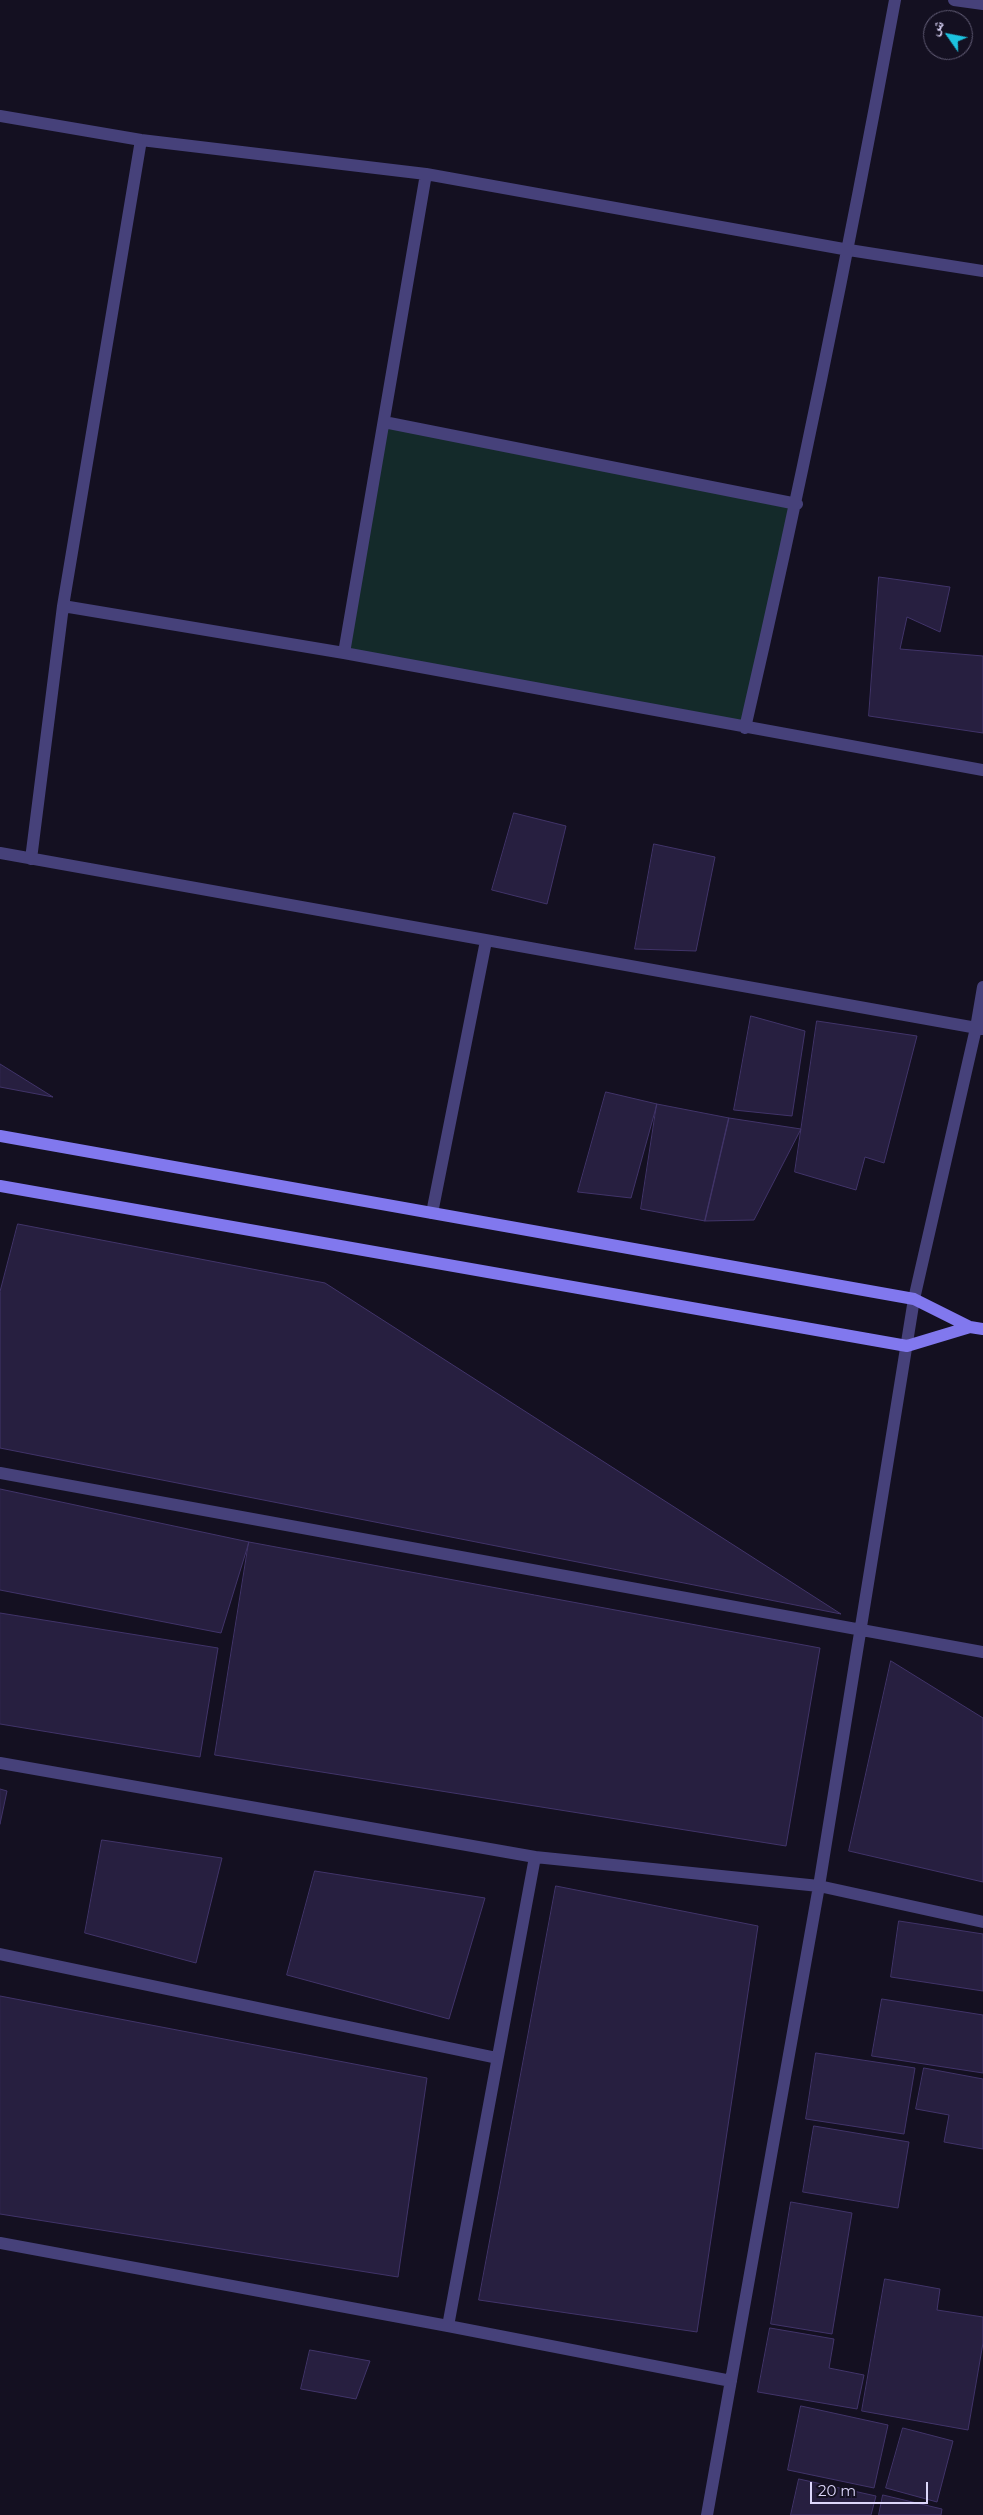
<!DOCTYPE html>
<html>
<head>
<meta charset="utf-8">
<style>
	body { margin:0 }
	#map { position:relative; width:983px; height:2515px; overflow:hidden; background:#141021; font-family:Montserrat,"Noto Naskh Arabic",sans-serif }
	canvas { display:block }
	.north { position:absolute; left:923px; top:10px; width:50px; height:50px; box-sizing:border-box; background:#141021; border:1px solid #645f78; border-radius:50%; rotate:303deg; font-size:14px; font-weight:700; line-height:20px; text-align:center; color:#dcd6fa }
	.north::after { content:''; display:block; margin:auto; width:18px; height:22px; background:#1cc2df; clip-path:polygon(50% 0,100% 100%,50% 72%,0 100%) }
	.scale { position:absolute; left:810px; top:2482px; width:118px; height:22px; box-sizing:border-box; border:2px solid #dcd6fa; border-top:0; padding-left:6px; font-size:15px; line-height:18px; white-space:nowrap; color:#dcd6fa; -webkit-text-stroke:4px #141021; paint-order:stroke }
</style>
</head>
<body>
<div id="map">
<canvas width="983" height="2515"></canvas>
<div class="north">ش</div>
<div class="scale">20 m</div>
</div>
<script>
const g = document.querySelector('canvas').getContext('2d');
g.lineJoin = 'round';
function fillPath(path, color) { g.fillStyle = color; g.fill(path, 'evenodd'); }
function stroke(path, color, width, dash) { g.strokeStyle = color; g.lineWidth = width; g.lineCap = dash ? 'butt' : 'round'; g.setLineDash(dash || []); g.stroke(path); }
fillPath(new Path2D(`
	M 384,423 L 796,504 L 745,727 L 344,653 Z`), '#142a2a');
const building = new Path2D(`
	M 879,577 L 950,587 L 940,632 L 907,617 L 900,649 L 983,656 L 983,733 L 869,716 Z
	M 514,813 L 566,826 L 547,904 L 492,890 Z
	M 654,844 L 715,857 L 696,951 L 635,949 Z
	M 751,1016 L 805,1031 L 792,1116 L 734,1110 Z
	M 817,1021 L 917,1036 L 884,1163 L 865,1157 L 856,1190 L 795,1172 Z
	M 0,1064 L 53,1097 L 0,1087 Z
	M 606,1092 L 657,1104 L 631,1198 L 578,1192 Z
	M 657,1104 L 729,1118 L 705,1221 L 641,1209 Z
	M 729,1118 L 801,1129 L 754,1220 L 705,1221 Z
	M 18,1224 L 325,1283 L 841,1614 L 0,1448 L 0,1292 Z
	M 0,1489 L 249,1542 L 221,1633 L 0,1590 Z
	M 249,1542 L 820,1648 L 786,1846 L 215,1755 Z
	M 0,1613 L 218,1648 L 200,1757 L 0,1724 Z
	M 891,1661 L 983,1718 L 983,1882 L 849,1851 Z
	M 0,1789 L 7,1791 L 0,1824 Z
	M 102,1840 L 222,1858 L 196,1963 L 85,1933 Z
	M 315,1871 L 485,1898 L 449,2019 L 287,1975 Z
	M 556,1886 L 758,1926 L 697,2332 L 479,2300 Z
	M 899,1921 L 983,1934 L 983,1991 L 891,1977 Z
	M 0,1996 L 427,2078 L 398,2277 L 0,2214 Z
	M 882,1999 L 983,2015 L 983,2073 L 872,2056 Z
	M 816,2053 L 915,2068 L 904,2134 L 806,2119 Z
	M 924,2068 L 983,2079 L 983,2149 L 944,2142 L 949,2115 L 916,2109 Z
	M 814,2126 L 909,2142 L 898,2208 L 803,2192 Z
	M 791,2202 L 852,2213 L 832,2334 L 771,2324 Z
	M 885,2279 L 940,2289 L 937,2310 L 983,2317 L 983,2343 L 968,2430 L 862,2411 Z
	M 770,2328 L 834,2339 L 829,2368 L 864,2375 L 857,2409 L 758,2392 Z
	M 310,2350 L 370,2361 L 356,2399 L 301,2389 Z
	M 801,2406 L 888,2425 L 874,2488 L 788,2470 Z
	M 903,2428 L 953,2441 L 937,2502 L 886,2488 Z
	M 799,2479 L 876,2496 L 871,2515 L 791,2515 Z
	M 883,2495 L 942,2509 L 941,2515 L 879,2515 Z`);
fillPath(building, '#271f40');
stroke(building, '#413469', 1);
stroke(new Path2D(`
	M 954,0 L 983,4
	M 0,116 L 141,140 L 426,174 L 849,250 L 983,271
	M 384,422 L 797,504
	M 63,606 L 344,653 L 983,770
	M 344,653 L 426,174
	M 745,728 C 801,486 850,244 895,0
	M 0,853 L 983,1029
	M 31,859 L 63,606 L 141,140
	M 432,1213 L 486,941
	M 0,1473 L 983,1652
	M 0,1763 L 535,1857 L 819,1886 L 983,1922
	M 0,1954 L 497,2058
	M 0,2243 L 448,2326 L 731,2381
	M 448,2326 L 535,1857
	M 707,2515 L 819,1886 L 914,1299 L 976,1028 L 983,987`), '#46417a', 12);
stroke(new Path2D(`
	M 0,1136 L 914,1299 L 970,1327 L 983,1329
	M 0,1186 L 907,1346 L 970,1327`), '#8178ee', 12);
</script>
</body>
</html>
